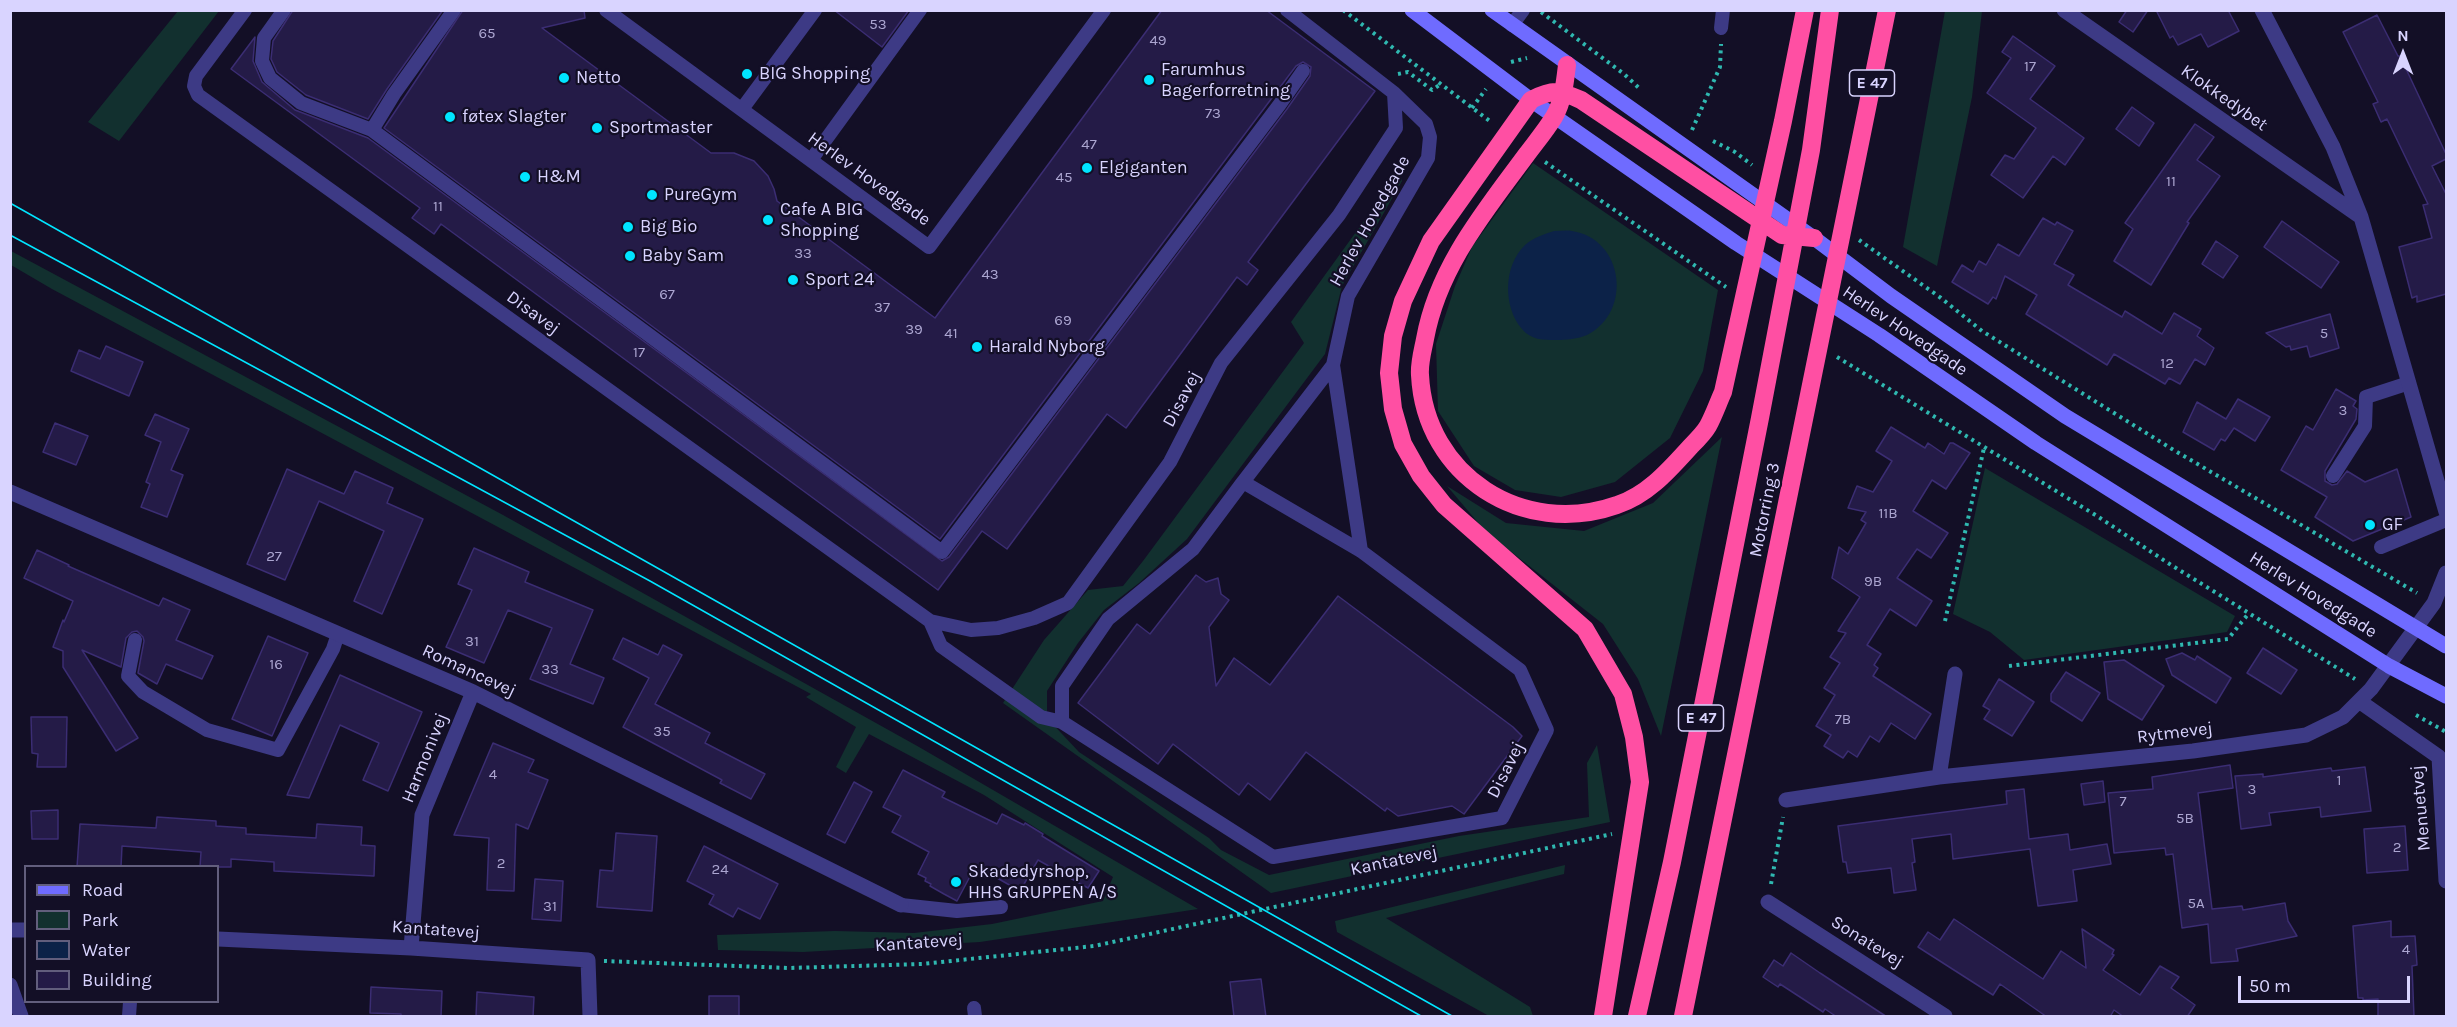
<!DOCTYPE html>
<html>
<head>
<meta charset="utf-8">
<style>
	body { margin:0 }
	#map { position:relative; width:2457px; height:1027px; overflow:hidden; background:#130f26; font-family:Karla,sans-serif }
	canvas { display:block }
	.frame { position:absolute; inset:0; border:12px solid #d9d4ff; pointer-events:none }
	.legend { position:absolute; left:24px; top:865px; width:195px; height:138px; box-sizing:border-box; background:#130f26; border:2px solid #625e7d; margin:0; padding:8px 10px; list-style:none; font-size:18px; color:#d9d4ff }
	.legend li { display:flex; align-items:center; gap:12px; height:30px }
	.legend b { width:30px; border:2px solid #625e7d }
	.north { position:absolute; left:2373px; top:24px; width:60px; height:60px; -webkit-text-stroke:4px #130f26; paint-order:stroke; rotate:0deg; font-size:16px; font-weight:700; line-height:24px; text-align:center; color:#d9d4ff }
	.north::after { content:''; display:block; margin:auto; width:21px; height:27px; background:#d9d4ff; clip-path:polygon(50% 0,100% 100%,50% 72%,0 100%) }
	.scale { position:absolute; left:2238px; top:976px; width:172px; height:27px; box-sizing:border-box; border:3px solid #d9d4ff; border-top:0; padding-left:8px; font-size:18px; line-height:21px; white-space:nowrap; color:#d9d4ff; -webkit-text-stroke:4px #130f26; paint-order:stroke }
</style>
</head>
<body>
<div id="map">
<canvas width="2457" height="1027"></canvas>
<div class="frame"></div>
<ul class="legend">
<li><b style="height:8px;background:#6f6bff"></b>Road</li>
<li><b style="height:16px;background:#12302f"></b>Park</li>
<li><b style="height:16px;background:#0c2248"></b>Water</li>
<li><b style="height:16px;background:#241b47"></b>Building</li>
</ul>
<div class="north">N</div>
<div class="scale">50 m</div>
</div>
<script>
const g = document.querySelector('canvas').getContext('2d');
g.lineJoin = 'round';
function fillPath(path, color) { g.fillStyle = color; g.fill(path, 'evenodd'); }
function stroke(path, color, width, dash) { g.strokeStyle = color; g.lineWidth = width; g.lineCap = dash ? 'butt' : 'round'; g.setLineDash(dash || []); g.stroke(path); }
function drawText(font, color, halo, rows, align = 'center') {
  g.font = font + ' Karla,sans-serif'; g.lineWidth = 4.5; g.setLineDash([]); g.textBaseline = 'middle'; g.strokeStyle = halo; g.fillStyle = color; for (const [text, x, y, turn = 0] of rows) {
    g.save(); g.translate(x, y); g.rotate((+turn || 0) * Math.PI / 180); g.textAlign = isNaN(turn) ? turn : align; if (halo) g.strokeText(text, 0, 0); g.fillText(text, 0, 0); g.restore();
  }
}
fillPath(new Path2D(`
	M 178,11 L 219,11 L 119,141 L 88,122 Z
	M 1945,11 L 1982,11 L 1972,97 L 1937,266 L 1903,247 Z
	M 1533,163 L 1718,290 L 1703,371 L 1670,438 L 1615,482 L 1561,497 L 1515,490 L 1474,466 L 1438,411 L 1436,344 L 1455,286 L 1472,247 Z
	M 1400,171 L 1402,181 L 1342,286 L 1325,354 L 1187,539 L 1139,583 L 1104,610 L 1078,643 L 1047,691 L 1047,718 L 1079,752 L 1209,838 L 1221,850 L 1269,875 L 1459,836 L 1589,817 L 1587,763 L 1597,745 L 1610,822 L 1271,893 L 1003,703 L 1044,640 L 1088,590 L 1123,586 L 1143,561 L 1304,343 L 1291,322 Z
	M 11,251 L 503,515 L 919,747 L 1198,909 L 980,942 L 803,952 L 718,950 L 717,935 L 835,931 L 914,933 L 992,924 L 1103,901 L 1113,877 L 984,795 L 869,734 L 846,773 L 836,767 L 856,727 L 806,697 L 811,694 L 52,289 L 11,265 Z
	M 1722,437 L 1661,736 L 1638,679 L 1603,624 L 1486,532 L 1447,486 L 1506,523 L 1584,531 L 1653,503 Z
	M 1985,468 L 2235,616 L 2227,632 L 2024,660 L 1990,632 L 1953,614 Z
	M 1565,865 L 1564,874 L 1386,918 L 1530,1007 L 1533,1016 L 1489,1016 L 1337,932 L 1335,921 Z`), '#12302f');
fillPath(new Path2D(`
	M 1554,231 C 1560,231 1567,230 1572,231 C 1624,239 1633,312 1587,335 C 1578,339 1566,340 1556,340 C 1543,340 1531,340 1522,329 C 1503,307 1503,266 1525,245 C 1533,238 1544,234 1554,231 Z`), '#0c2248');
const building = new Path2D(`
	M 293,10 L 443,10 L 387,89 L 368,119 L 306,95 L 277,72 L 271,59 L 273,41 Z
	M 463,10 L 584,10 L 585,18 L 542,28 L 711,153 L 734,153 L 754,161 L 768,176 L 774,189 L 777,201 L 935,318 L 1162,10 L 1266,10 L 1375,91 L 1248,262 L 1258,270 L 1247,285 L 1237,277 L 1126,428 L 1107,414 L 1007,549 L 982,531 L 938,590 L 441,224 L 434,234 L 412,218 L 420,208 L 231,69 L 255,37 L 253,61 L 262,82 L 295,110 L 368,138 L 942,561 L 949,557 L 1287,109 L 1310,76 L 1311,67 L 1303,62 L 1296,66 L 940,539 L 384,128 Z
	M 834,10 L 909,10 L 882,47 Z
	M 2127,10 L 2148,10 L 2133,32 L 2119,22 Z
	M 2156,10 L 2228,10 L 2239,31 L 2208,47 L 2201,34 L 2178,45 L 2173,36 L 2170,38 Z
	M 2377,15 L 2398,56 L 2400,56 L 2446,154 L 2446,159 L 2432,166 L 2446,194 L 2446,294 L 2417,302 L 2417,296 L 2412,298 L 2399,247 L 2432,238 L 2423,205 L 2428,204 L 2387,119 L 2381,122 L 2373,104 L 2378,102 L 2343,32 Z
	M 2013,36 L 2055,66 L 2030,99 L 2084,138 L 2065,165 L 2053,156 L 2023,198 L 1991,175 L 2005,155 L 2014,159 L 2036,128 L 1987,93 L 2011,58 L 2002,52 Z
	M 2132,107 L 2154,123 L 2139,146 L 2116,129 Z
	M 2195,124 L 2214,137 L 2197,160 L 2220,176 L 2187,222 L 2189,223 L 2151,285 L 2114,261 L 2133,229 L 2125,223 Z
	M 2043,218 L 2055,225 L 2057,222 L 2073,231 L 2054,264 L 2074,275 L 2068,285 L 2122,317 L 2125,311 L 2162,334 L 2174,313 L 2201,329 L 2197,336 L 2214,348 L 2205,365 L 2195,359 L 2180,384 L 2169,378 L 2165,384 L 2114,354 L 2107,365 L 2026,314 L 2037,295 L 2005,276 L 1996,299 L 1993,297 L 1988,304 L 1952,282 L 1962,265 L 1973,272 L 1979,261 L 1986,265 L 1998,244 L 2019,256 Z
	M 2282,221 L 2339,262 L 2321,288 L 2264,247 Z
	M 2216,241 L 2238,256 L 2223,278 L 2202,264 Z
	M 2330,314 L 2339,348 L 2310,357 L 2307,346 L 2291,350 L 2290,346 L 2286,347 L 2266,333 Z
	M 106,346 L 143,362 L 129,396 L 71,371 L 79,350 L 100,359 Z
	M 2336,389 L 2356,401 L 2353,406 L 2357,409 L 2356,419 L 2325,471 L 2325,481 L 2332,485 L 2337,484 L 2347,471 L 2365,482 L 2397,469 L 2411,517 L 2353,541 L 2315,517 L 2327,497 L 2281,470 L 2306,426 L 2313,430 Z
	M 2238,399 L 2270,417 L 2255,441 L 2234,428 L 2225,441 L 2221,439 L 2214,450 L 2183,432 L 2197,402 L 2226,419 Z
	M 155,414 L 189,429 L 171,470 L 183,475 L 167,517 L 141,507 L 150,484 L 146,482 L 161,442 L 145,435 Z
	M 55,423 L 88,436 L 76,465 L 43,452 Z
	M 1891,427 L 1925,448 L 1928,443 L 1944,454 L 1950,443 L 1953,443 L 1970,453 L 1946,489 L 1932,480 L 1913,511 L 1948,533 L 1931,558 L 1917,549 L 1897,578 L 1932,601 L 1916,626 L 1890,609 L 1867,645 L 1881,654 L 1874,665 L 1878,668 L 1873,676 L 1931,714 L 1915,739 L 1891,723 L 1879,742 L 1870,736 L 1857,757 L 1848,751 L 1843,758 L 1824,746 L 1831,735 L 1816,726 L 1835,695 L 1824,688 L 1840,663 L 1830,657 L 1846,633 L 1838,631 L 1860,597 L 1832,578 L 1839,547 L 1848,554 L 1866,523 L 1861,520 L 1866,512 L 1848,508 L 1857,486 L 1873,492 L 1892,461 L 1876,451 Z
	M 287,469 L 344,494 L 355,471 L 393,488 L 387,503 L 423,519 L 382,614 L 354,601 L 384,531 L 319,501 L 285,580 L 247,564 Z
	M 474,548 L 529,572 L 525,582 L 593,610 L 570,664 L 604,678 L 593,704 L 530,679 L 552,628 L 508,610 L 484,663 L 446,647 L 472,590 L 458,584 Z
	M 37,550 L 69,565 L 68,566 L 159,606 L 163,598 L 190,610 L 176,640 L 213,656 L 202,679 L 166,664 L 157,684 L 138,673 L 144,641 L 143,637 L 137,631 L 132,632 L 126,638 L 121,667 L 82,650 L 138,738 L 116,751 L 63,667 L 63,651 L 53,647 L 63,620 L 64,622 L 73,601 L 24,578 Z
	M 1196,575 L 1206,582 L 1218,578 L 1221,594 L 1229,600 L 1209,627 L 1216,686 L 1234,658 L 1270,685 L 1338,596 L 1513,727 L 1522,736 L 1464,814 L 1452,806 L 1398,816 L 1387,808 L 1385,811 L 1306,752 L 1270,800 L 1248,783 L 1239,795 L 1173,744 L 1158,764 L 1078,703 L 1137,624 L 1150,634 Z
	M 268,636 L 308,653 L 272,736 L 232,719 Z
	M 623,638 L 658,655 L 663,645 L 682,655 L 655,704 L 710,733 L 705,743 L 765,774 L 751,799 L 720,783 L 722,780 L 623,727 L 649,678 L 613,659 Z
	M 2263,648 L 2297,670 L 2281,694 L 2247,673 Z
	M 2182,653 L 2195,660 L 2197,656 L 2231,678 L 2216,703 L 2172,675 L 2166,659 Z
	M 2124,660 L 2164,686 L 2142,720 L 2108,699 L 2104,662 Z
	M 2066,672 L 2100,693 L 2082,721 L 2051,701 L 2051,694 Z
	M 340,675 L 422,712 L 388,791 L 363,780 L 379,743 L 340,725 L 309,798 L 287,795 Z
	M 1999,679 L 2034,702 L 2012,736 L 1984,719 L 1990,710 L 1983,706 Z
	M 31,717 L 67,717 L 66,767 L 37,767 L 38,754 L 32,753 Z
	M 493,743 L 534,760 L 528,772 L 548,780 L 528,829 L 516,824 L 514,891 L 487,890 L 489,838 L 454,835 Z
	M 2230,765 L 2233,788 L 2198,793 L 2212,909 L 2242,906 L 2243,910 L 2285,903 L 2288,921 L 2297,936 L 2236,949 L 2238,961 L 2211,963 L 2208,924 L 2182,928 L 2173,854 L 2166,855 L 2165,848 L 2114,853 L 2108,793 L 2153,789 L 2152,777 Z
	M 2365,767 L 2371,811 L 2321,817 L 2320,807 L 2269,813 L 2271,825 L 2241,829 L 2235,776 L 2263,774 L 2263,777 L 2331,768 L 2332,771 Z
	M 903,770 L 945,792 L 942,797 L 997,824 L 1002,814 L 1024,825 L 1025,823 L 1043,834 L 1042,836 L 1099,871 L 1088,888 L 1038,860 L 1020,891 L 990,874 L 986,878 L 975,867 L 957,901 L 944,894 L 930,886 L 931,884 L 925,881 L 926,878 L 918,874 L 929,852 L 892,832 L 901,816 L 883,807 Z
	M 2103,781 L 2105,802 L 2084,805 L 2081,784 Z
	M 854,782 L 872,792 L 845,843 L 827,834 Z
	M 2024,789 L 2029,839 L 2068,834 L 2070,850 L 2107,844 L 2111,864 L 2073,870 L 2077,901 L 2038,906 L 2030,849 L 1953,859 L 1951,834 L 1912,839 L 1915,862 L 1912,863 L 1916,890 L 1894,893 L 1891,868 L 1848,873 L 1846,862 L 1843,862 L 1838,826 L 2007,804 L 2006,791 Z
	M 58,810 L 58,839 L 32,839 L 31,811 Z
	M 157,817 L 216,821 L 216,826 L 246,828 L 246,834 L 316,838 L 317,824 L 362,827 L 361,845 L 375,846 L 374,876 L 274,871 L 274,862 L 231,859 L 231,867 L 200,867 L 201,852 L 122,846 L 121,867 L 77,867 L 80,824 L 156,828 Z
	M 2405,826 L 2408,870 L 2367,873 L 2364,829 Z
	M 616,833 L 657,836 L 652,911 L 597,907 L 600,870 L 613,871 Z
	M 704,846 L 778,884 L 760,919 L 738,908 L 733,917 L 709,904 L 714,895 L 687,881 Z
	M 535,879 L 563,881 L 561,921 L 532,919 Z
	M 1954,919 L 2043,979 L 2061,951 L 2086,968 L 2082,929 L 2114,950 L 2112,954 L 2114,955 L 2103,970 L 2140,995 L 2160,966 L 2179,977 L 2171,988 L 2195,1005 L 2187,1017 L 2124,1017 L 2114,1010 L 2110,1017 L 2047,1017 L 2000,984 L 1993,995 L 1918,947 L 1928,932 L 1940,940 Z
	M 2391,921 L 2391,937 L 2415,936 L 2417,965 L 2412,966 L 2414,1017 L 2378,1017 L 2378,999 L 2363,1000 L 2363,998 L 2358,998 L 2353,926 Z
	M 1791,953 L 1820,973 L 1887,1017 L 1837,1017 L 1825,1009 L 1823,1012 L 1780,984 L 1778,987 L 1763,977 L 1774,960 L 1783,966 Z
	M 1261,979 L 1266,1017 L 1234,1017 L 1230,982 Z
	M 371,987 L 442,991 L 441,1017 L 401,1017 L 401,1014 L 370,1013 Z
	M 477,992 L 534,997 L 533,1017 L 476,1017 Z
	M 709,996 L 739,996 L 739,1016 L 709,1016 Z`);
fillPath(building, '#241b47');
stroke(building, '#3b2d73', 1.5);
stroke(new Path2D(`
	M 1343,10 L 1491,122
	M 1541,12 L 1624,74 L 1639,88
	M 1511,62 L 1527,58
	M 1398,74 L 1408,72 L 1432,90 L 1441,84
	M 1472,108 L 1486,89
	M 1692,130 L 1720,67 L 1721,44
	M 1713,141 L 1735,152 L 1752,165
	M 1545,162 L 1726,287
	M 1859,240 L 1941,298 L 1982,331 L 2172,449 L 2417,593
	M 1837,357 L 2097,516 L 2168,563 L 2355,679
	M 1945,621 L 1984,448
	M 2009,666 L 2228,639 L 2249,613
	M 2416,715 L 2446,732
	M 1771,884 L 1783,817
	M 604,961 L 789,968 L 922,964 L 1094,946 L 1612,834`), '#2fb8b0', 4, [3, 4.5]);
stroke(new Path2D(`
	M 245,10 L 196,76 L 194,86 L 198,95 L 930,621 L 971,630 L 998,628 L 1034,618 L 1068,603 L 1170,462 L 1221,363 L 1339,215 L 1396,128 L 1394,93
	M 284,10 L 264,38 L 262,61 L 270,78 L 301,103 L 372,130
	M 454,10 L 394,94 L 372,130 L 942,552 L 1280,104 L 1303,71
	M 606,10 L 929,247 L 1104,10
	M 1287,10 L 1394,93 L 1426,124 L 1430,137 L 1428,158 L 1348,296 L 1333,365 L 1361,551
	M 1512,25 L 1523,10
	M 1721,28 L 1723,10
	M 742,109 L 815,10
	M 811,160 L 920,10
	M 2333,476 L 2365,426 L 2366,397 L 2409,383
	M 1243,482 L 1361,551 L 1520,670 L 1547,730 L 1502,818 L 1273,857 L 1062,722 L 1062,686 L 1108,619 L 1193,549 Z
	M 1243,482 L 1333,365
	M 2381,547 L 2446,520
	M 930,621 L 941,646 L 1041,717 L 1062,722
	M 135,640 L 128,676 L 143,692 L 207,730 L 278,750 L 333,649 L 338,634
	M 901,905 L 957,911 L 1001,907
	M 974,1008 L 975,1016
	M 129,1016 L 130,1002`), '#3d3a85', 14);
stroke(new Path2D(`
	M 2064,10 L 2361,217 L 2446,512
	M 2262,10 L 2333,147 L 2361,217
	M 10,492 L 473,692 L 901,905
	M 2359,701 L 2439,757 L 2446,881
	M 1939,777 L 1955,674
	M 1786,800 L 1939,777 L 2193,751 L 2306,735 L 2343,717 L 2371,689 L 2434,603 L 2446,573
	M 1768,902 L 1945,1016
	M 10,930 L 26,930
	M 218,939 L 411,948 L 588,960 L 590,1016
	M 411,948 L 422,815 L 473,692
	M 10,985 L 21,1016`), '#3d3a85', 15);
stroke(new Path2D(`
	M 1412,10 L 1531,100 L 1736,243 L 1879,335 L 2036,443 L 2389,666 L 2446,696
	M 1492,10 L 1814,238 L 1891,296 L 2065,416 L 2446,646`), '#6f6bff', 15);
stroke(new Path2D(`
	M 1567,65 C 1565,82 1563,102 1554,117 C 1546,130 1536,142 1527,154 C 1485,211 1438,267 1425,339 C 1423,350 1419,363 1420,375 C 1425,476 1523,538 1617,505 C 1648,495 1670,469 1691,446 C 1697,440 1704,433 1708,426 C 1714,415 1718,403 1723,392 L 1783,121 L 1805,10
	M 1603,1016 L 1640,782 L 1634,737 L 1623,694 L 1585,629 L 1444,505 L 1421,476 L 1403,444 L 1393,409 L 1389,373 L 1393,336 L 1403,301 L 1431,241 L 1531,100 C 1553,89 1559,90 1581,100 L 1782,235 L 1814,238
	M 1637,1016 L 1672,862 L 1760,418 L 1811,150 L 1830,10
	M 1683,1016 L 1887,10`), '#ff4fa3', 18);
stroke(new Path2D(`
	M 10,203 L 1452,1016
	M 10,235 L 650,581 L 1421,1016`), '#00e5ff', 1.5);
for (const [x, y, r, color] of [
	[747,74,6,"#00e5ff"],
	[564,78,6,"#00e5ff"],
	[1149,80,6,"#00e5ff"],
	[450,117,6,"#00e5ff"],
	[597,128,6,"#00e5ff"],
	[1087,168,6,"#00e5ff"],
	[525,177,6,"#00e5ff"],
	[652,195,6,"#00e5ff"],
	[768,220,6,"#00e5ff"],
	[628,227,6,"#00e5ff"],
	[630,256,6,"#00e5ff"],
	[793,280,6,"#00e5ff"],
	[977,347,6,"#00e5ff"],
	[2370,525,6,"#00e5ff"],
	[956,882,6,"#00e5ff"]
]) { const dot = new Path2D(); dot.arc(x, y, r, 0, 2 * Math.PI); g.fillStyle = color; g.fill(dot); stroke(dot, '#130f26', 2); }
drawText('15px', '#aca6d1', null, [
	["53",878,25],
	["65",487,34],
	["49",1158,41],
	["17",2030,67],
	["73",1213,114],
	["47",1089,145],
	["45",1064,178],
	["11",2171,182],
	["11",438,207],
	["33",803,254],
	["43",990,275],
	["67",667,295],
	["37",882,308],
	["69",1063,321],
	["39",914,330],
	["41",951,334],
	["5",2324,334],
	["17",639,353],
	["12",2167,364],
	["3",2343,411],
	["11B",1888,514],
	["27",274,557],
	["9B",1873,582],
	["31",472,642],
	["16",276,665],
	["33",550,670],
	["7B",1843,720],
	["35",662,732],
	["4",493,775],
	["1",2339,781],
	["3",2252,790],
	["7",2123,802],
	["5B",2185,819],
	["2",2397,848],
	["2",501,864],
	["24",720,870],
	["5A",2196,904],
	["31",550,907],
	["4",2406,950]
]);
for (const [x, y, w] of [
	[1872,83,45],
	[1701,718,45]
]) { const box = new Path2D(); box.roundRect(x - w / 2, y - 13, w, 26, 4.5); g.fillStyle = '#130f26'; g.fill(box); stroke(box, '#d9d4ff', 1.5); }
drawText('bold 16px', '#d9d4ff', null, [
	["E 47",1872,83],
	["E 47",1701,718]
]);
drawText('18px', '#d9d4ff', '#130f26', [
	["Farumhus",1161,70],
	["Bagerforretning",1161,91],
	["BIG Shopping",759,74],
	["Netto",576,78],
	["føtex Slagter",462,117],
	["Sportmaster",609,128],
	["Elgiganten",1099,168],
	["H&M",537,177],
	["PureGym",664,195],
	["Cafe A BIG",780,210],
	["Shopping",780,231],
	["Big Bio",640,227],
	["Baby Sam",642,256],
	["Sport 24",805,280],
	["Harald Nyborg",989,347],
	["GF",2382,525],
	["Skadedyrshop,",968,872],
	["HHS GRUPPEN A/S",968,893]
], 'left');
drawText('18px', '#d9d4ff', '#130f26', [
	["Klokkedybet",2224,98,35],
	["Herlev Hovedgade",869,179,36],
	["Herlev Hovedgade",1370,221,-61],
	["Disavej",533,313,36],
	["Herlev Hovedgade",1905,331,34],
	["Disavej",1182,399,-62],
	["Motorring 3",1765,510,-79],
	["Herlev Hovedgade",2313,595,32],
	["Romancevej",469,671,25],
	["Rytmevej",2175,733,-7],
	["Harmonivej",425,758,-68],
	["Disavej",1506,770,-63],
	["Menuetvej",2421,808,-95],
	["Kantatevej",1394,861,-12],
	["Kantatevej",436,930,4],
	["Sonatevej",1867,942,32],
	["Kantatevej",919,943,-4]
]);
</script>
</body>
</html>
